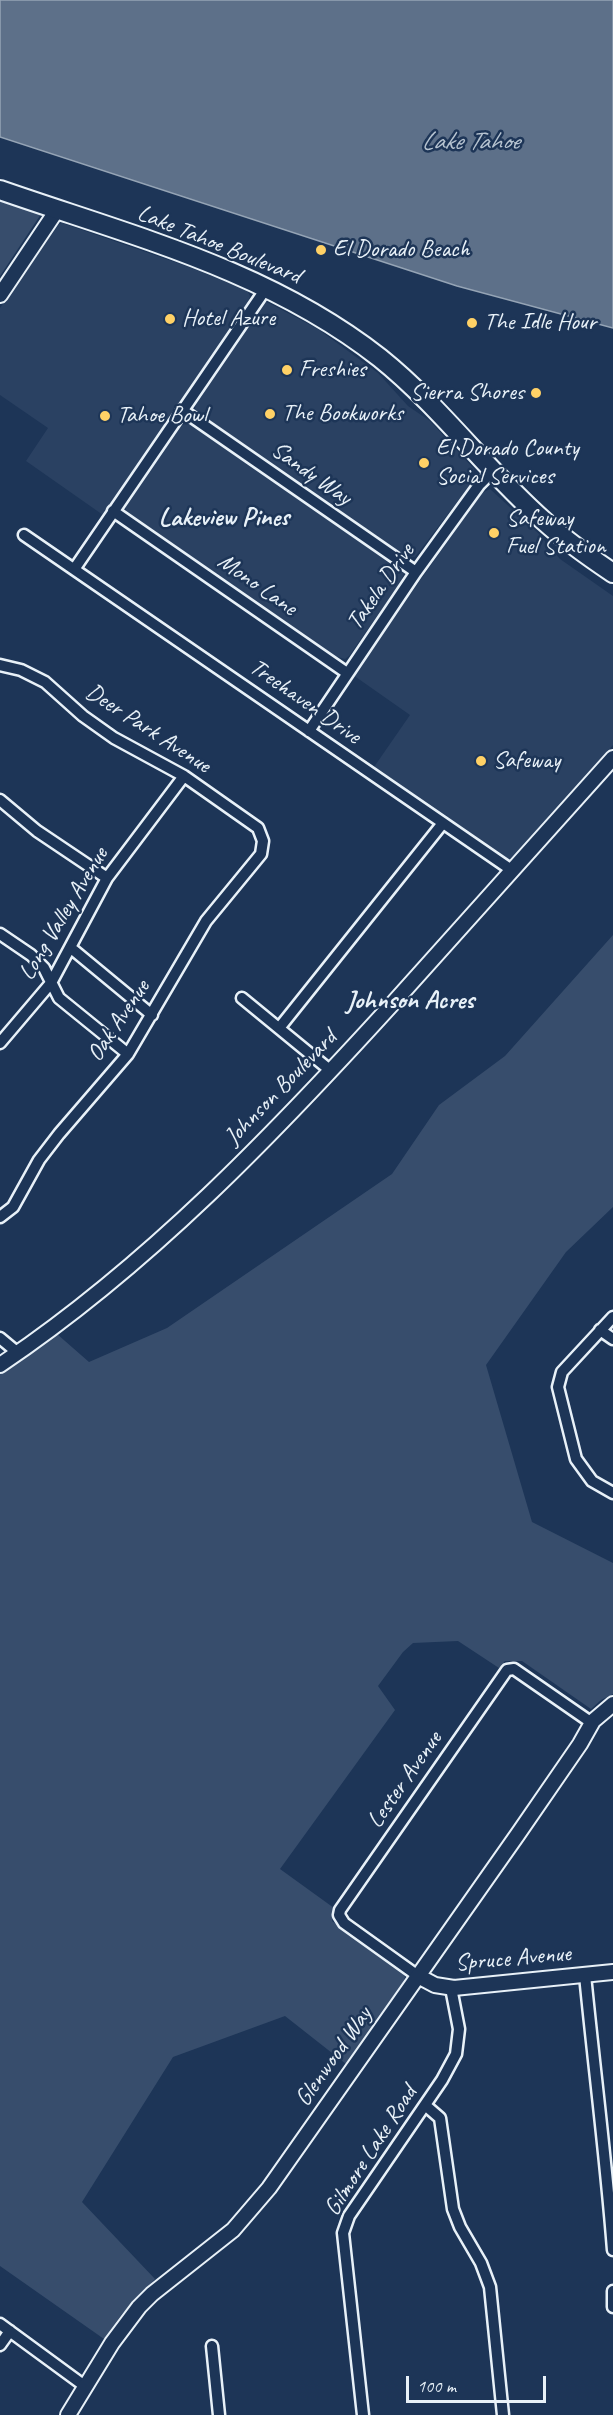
<!DOCTYPE html>
<html>
<head>
<meta charset="utf-8">
<style>
	body { margin:0 }
	#map { position:relative; width:613px; height:2415px; overflow:hidden; background:#1d3557; font-family:Caveat,sans-serif }
	canvas { display:block }
	.scale { position:absolute; left:406px; top:2376px; width:140px; height:27px; box-sizing:border-box; border:3px solid #e8f1f8; border-top:0; padding-left:8px; font-size:18px; line-height:21px; white-space:nowrap; color:#e8f1f8; -webkit-text-stroke:4px #1d3557; paint-order:stroke }
</style>
</head>
<body>
<div id="map">
<canvas width="613" height="2415"></canvas>
<div class="scale">100 m</div>
</div>
<script>
const g = document.querySelector('canvas').getContext('2d');
g.lineJoin = 'round';
function fillPath(path, color) { g.fillStyle = color; g.fill(path, 'evenodd'); }
function stroke(path, color, width, dash) { g.strokeStyle = color; g.lineWidth = width; g.lineCap = dash ? 'butt' : 'round'; g.setLineDash(dash || []); g.stroke(path); }
function drawText(font, color, halo, rows, align = 'center') {
  g.font = font + ' Caveat,sans-serif'; g.lineWidth = 5; g.setLineDash([]); g.textBaseline = 'middle'; g.strokeStyle = halo; g.fillStyle = color; for (const [text, x, y, turn = 0] of rows) {
    g.save(); g.translate(x, y); g.rotate((+turn || 0) * Math.PI / 180); g.textAlign = isNaN(turn) ? turn : align; if (halo) g.strokeText(text, 0, 0); g.fillText(text, 0, 0); g.restore();
  }
}
fillPath(new Path2D(`
	M 62,223 L 189,267 L 247,290 L 250,296 L 248,303 L 103,515 L 26,461 L 48,428 L 0,395 L 0,308 L 59,224 Z
	M 265,301 L 318,329 L 378,373 L 408,406 L 430,421 L 474,469 L 474,480 L 415,557 L 405,556 L 195,410 L 196,401 Z
	M 187,423 L 197,427 L 401,569 L 404,573 L 401,582 L 349,656 L 345,659 L 334,656 L 126,511 L 125,505 L 127,501 L 178,427 Z
	M 490,489 L 538,533 L 560,559 L 613,596 L 613,745 L 517,855 L 508,859 L 374,767 L 410,715 L 353,675 L 482,493 Z`), '#2a4162');
fillPath(new Path2D(`
	M 0,194 L 43,211 L 0,276 Z
	M 613,935 L 613,1207 L 566,1252 L 486,1365 L 532,1522 L 613,1563 L 613,1694 L 601,1700 L 591,1709 L 522,1661 L 505,1661 L 499,1668 L 458,1641 L 413,1643 L 403,1652 L 378,1686 L 395,1710 L 280,1869 L 334,1908 L 332,1921 L 401,1971 L 405,1977 L 403,1983 L 346,2064 L 285,2016 L 173,2057 L 82,2202 L 155,2279 L 122,2314 L 104,2339 L 0,2266 L 0,1374 L 57,1334 L 89,1362 L 167,1328 L 392,1174 L 439,1105 L 505,1056 Z`), '#374d6c');
const water = new Path2D(`
	M 0,0 L 613,0 L 613,328 L 457,286 L 0,137 Z`);
fillPath(water, '#5d7089');
stroke(water, '#95a4b5', 1.5);
const minor = new Path2D(`
	M 182,410 L 416,572
	M 113,511 L 347,673
	M 24,535 L 513,871
	M 75,568 L 267,287
	M 0,665 L 21,670 L 45,682 L 83,716 L 114,738 L 184,776 L 258,828 L 263,841 L 261,854 L 206,921 L 128,1054 L 59,1134 L 39,1160 L 13,1207 L 0,1217
	M 309,731 L 416,572 L 479,485 L 494,470
	M 0,800 L 37,831 L 107,878
	M 0,934 L 31,955 L 44,968 L 59,998 L 128,1054
	M 71,948 L 152,1015
	M 242,998 L 331,1071
	M 280,1027 L 443,823
	M 0,1043 L 51,983 L 107,878 L 184,776
	M 613,1317 L 562,1372 L 558,1387 L 576,1459 L 592,1481 L 613,1493
	M 600,1330 L 613,1339
	M 0,1338 L 18,1353
	M 585,1975 C 594,2067 606,2158 613,2250
	M 418,1976 L 344,1923 L 339,1915 L 340,1910 L 507,1670 L 514,1669 L 592,1723
	M 425,2105 L 440,2118 L 453,2209 L 460,2227 L 481,2263 L 490,2287 L 503,2415
	M 613,2291 L 613,2307
	M 0,2324 L 86,2387
	M 0,2345 L 10,2331
	M 212,2346 L 219,2415
	M 363,2415 L 343,2233 L 349,2216 L 442,2080 L 456,2054 L 459,2029 L 451,1988`);
const tertiary = new Path2D(`
	M 0,295 L 57,210
	M 0,1365 C 149,1265 275,1133 395,1001 C 468,920 541,839 613,758
	M 418,1976 L 435,1985 L 454,1988 L 613,1972
	M 68,2415 L 112,2343 L 139,2307 L 152,2294 L 233,2230 L 269,2188 L 518,1834 L 580,1744 L 593,1721 L 613,1704`);
const trunk = new Path2D(`
	M 0,190 C 132,236 268,270 380,358 C 441,407 486,470 544,521 C 565,540 589,557 613,573`);
stroke(minor, '#e8f1f8', 15);
stroke(tertiary, '#e8f1f8', 18);
stroke(trunk, '#e8f1f8', 22);
stroke(minor, '#1d3557', 10);
stroke(tertiary, '#1d3557', 14);
stroke(trunk, '#1d3557', 18);
for (const [x, y, r, color] of [
	[321,250,6,"#ffd166"],
	[170,319,6,"#ffd166"],
	[472,323,6,"#ffd166"],
	[287,370,6,"#ffd166"],
	[536,393,6,"#ffd166"],
	[270,414,6,"#ffd166"],
	[105,416,6,"#ffd166"],
	[424,463,6,"#ffd166"],
	[494,533,6,"#ffd166"],
	[481,761,6,"#ffd166"]
]) { const dot = new Path2D(); dot.arc(x, y, r, 0, 2 * Math.PI); g.fillStyle = color; g.fill(dot); stroke(dot, '#1d3557', 2); }
drawText('24px', '#e8f1f8', '#1d3557', [
	["Lake Tahoe Boulevard",219,245,22],
	["Sandy Way",311,474,35],
	["Mono Lane",257,585,35],
	["Takela Drive",381,587,-55],
	["Treehaven Drive",305,702,35],
	["Deer Park Avenue",148,729,33],
	["Long Valley Avenue",64,914,-59],
	["Oak Avenue",119,1021,-56],
	["Johnson Boulevard",281,1088,-46],
	["Lester Avenue",405,1780,-55],
	["Spruce Avenue",513,1959,-5],
	["Glenwood Way",334,2057,-55],
	["Gilmore Lake Road",371,2151,-57]
]);
drawText('24px', '#e8f1f8', '#1d3557', [
	["El Dorado Beach",333,250],
	["Hotel Azure",182,319],
	["The Idle Hour",484,323],
	["Freshies",299,370],
	["Sierra Shores",524,393,"right"],
	["The Bookworks",282,414],
	["Tahoe Bowl",117,416],
	["El Dorado County",436,449],
	["Social Services",436,477],
	["Safeway",506,519],
	["Fuel Station",506,547],
	["Safeway",493,761]
], 'left');
drawText('italic 26px', '#b7c4d1', '#1d3557', [
	["Lake Tahoe",470,142]
]);
drawText('bold 26px', '#e8f1f8', '#1d3557', [
	["Lakeview Pines",224,518],
	["Johnson Acres",410,1001]
]);
</script>
</body>
</html>
